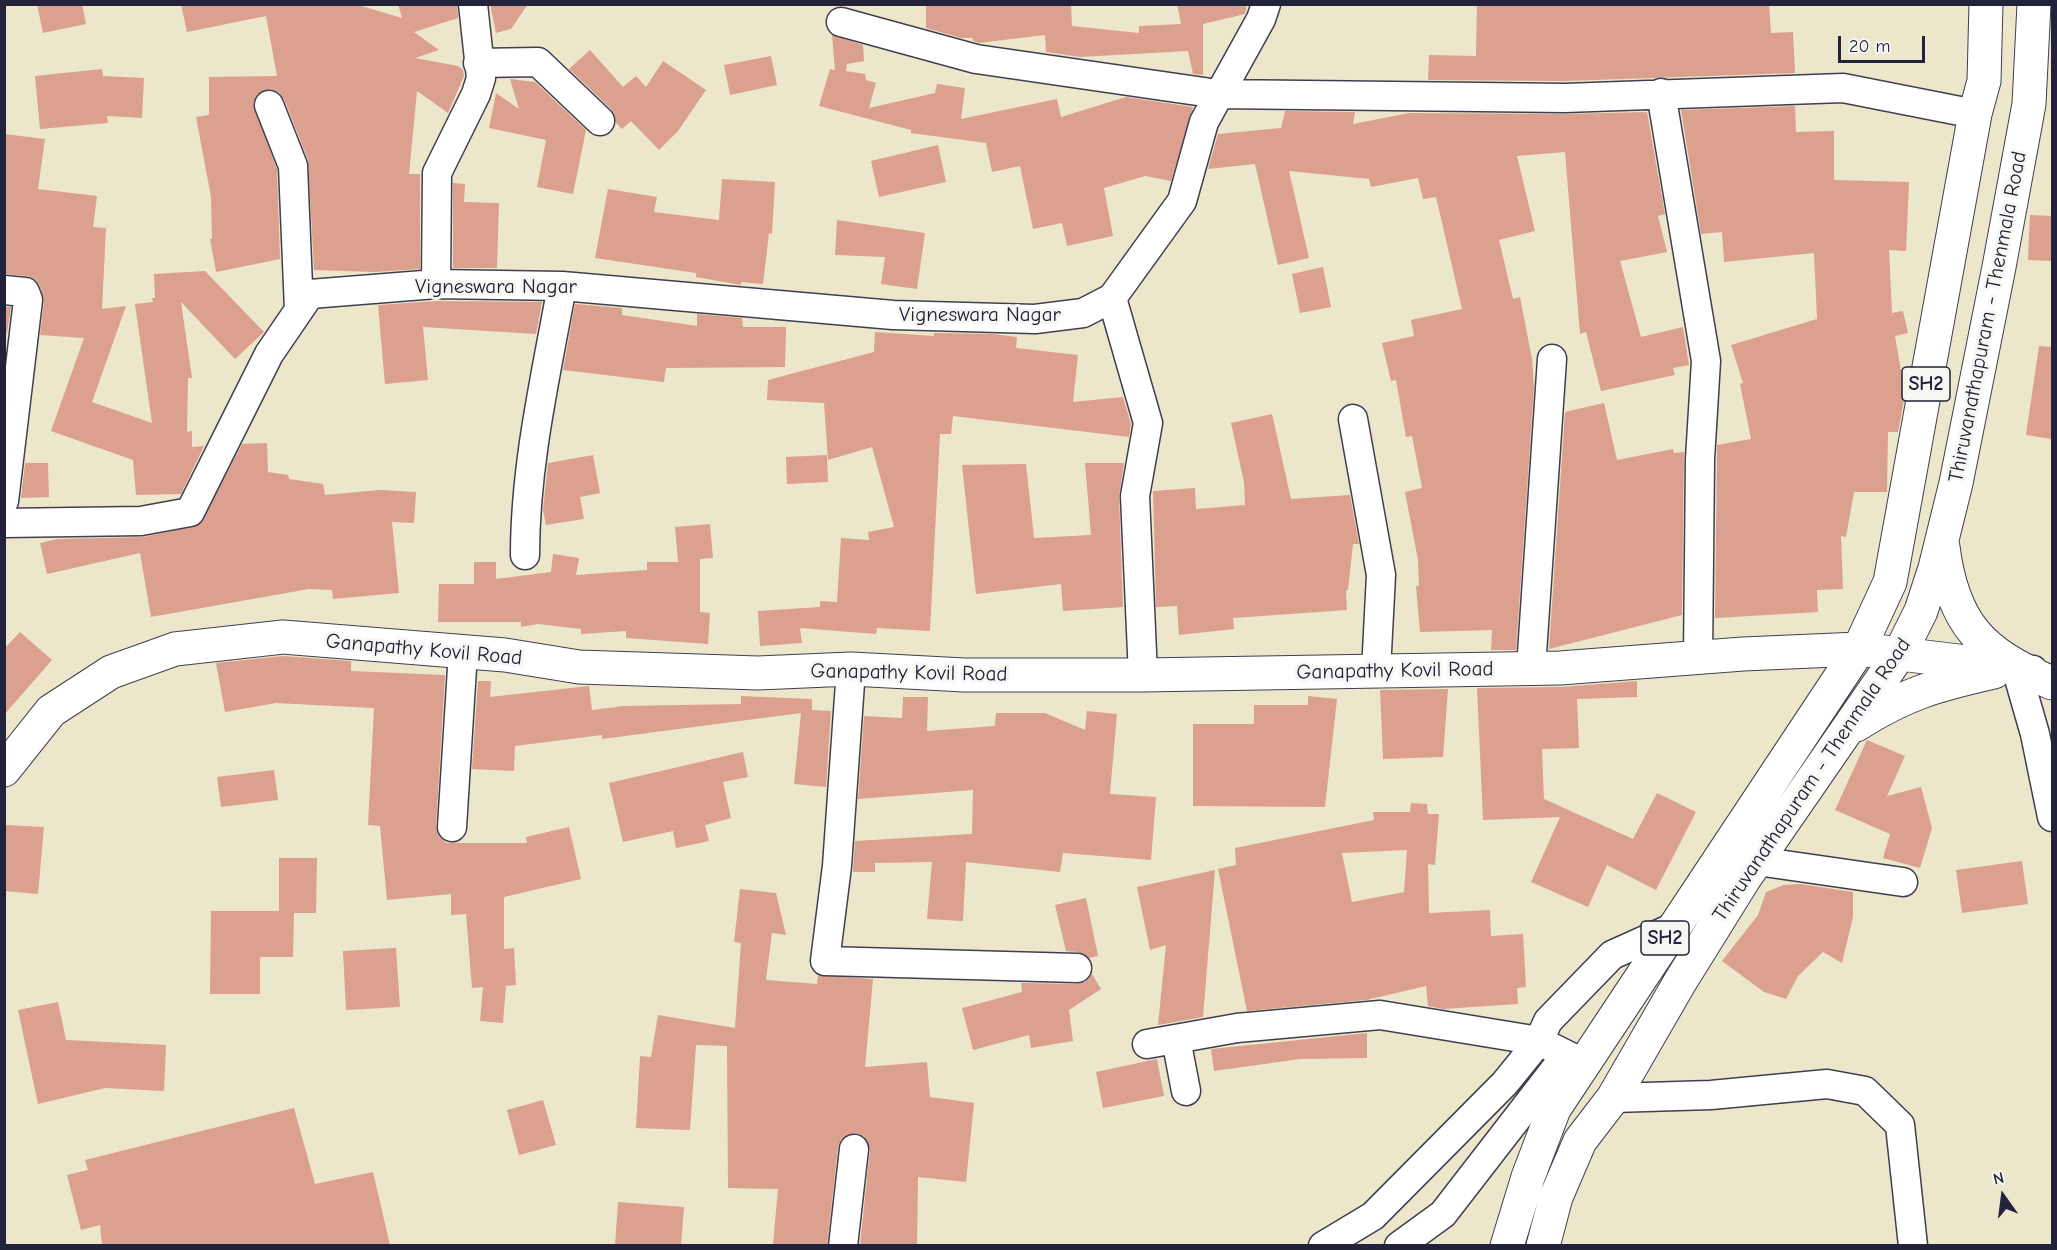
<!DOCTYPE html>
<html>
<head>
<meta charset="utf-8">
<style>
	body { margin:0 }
	#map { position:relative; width:2057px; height:1250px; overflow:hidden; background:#ece6cb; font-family:"Comic Neue",sans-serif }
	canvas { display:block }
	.frame { position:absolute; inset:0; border:6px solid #22223b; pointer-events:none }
	.north { position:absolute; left:1973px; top:1166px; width:60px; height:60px; -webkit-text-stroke:4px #f6f6f2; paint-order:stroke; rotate:346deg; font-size:16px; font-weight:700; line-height:24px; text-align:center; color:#22223b }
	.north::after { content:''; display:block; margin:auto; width:21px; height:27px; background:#22223b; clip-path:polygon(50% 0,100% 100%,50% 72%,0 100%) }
	.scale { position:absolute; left:1838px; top:36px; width:87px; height:27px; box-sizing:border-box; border:3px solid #22223b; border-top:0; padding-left:8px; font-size:18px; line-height:21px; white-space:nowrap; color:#22223b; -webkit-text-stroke:4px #f6f6f2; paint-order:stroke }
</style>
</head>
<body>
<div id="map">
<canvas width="2057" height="1250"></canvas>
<div class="frame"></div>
<div class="north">N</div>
<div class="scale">20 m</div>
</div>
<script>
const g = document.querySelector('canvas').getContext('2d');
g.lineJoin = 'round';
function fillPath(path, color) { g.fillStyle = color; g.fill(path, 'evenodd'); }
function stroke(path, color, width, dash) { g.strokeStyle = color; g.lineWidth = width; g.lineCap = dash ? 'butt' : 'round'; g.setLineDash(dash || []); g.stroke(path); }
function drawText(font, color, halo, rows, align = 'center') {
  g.font = font + ' "Comic Neue",sans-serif'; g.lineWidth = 6; g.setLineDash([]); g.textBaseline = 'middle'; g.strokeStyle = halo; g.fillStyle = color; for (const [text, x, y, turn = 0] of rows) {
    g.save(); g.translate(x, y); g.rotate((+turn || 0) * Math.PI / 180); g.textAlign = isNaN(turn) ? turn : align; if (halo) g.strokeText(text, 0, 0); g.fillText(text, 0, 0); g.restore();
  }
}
fillPath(new Path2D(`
	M 37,4 L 82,4 L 86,24 L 43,33 Z
	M 181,4 L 355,4 L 402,18 L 398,4 L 457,4 L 458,18 L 414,32 L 439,50 L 415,58 L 458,66 L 463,70 L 464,76 L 448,113 L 417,91 L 409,174 L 420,174 L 420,269 L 375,272 L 314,270 L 308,160 L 284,99 L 279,92 L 271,89 L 257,94 L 253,103 L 277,169 L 280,259 L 216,272 L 210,239 L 212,239 L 211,197 L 196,117 L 209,115 L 209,77 L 277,76 L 266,16 L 187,32 Z
	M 490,4 L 528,4 L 511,29 L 496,33 Z
	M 926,4 L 1071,4 L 1072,26 L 1139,33 L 1139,26 L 1181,24 L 1177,4 L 1246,4 L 1246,11 L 1245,14 L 1203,24 L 1203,75 L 1193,74 L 1188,51 L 1080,57 L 1046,52 L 1045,35 L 979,43 L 973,41 L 972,38 L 961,38 L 926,28 Z
	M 1477,4 L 1769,4 L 1771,33 L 1793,32 L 1795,73 L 1565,81 L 1428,80 L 1429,55 L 1476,56 Z
	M 832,35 L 863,45 L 864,61 L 847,64 L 846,71 L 865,74 L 866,80 L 876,83 L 869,108 L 935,93 L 937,84 L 965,88 L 961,119 L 1057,99 L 1061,117 L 1126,97 L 1193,107 L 1171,181 L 1145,176 L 1104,188 L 1113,236 L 1067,246 L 1062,223 L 1033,229 L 1020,166 L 992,172 L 986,143 L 911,133 L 911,130 L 819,106 L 830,69 L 835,70 Z
	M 590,50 L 623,87 L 636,76 L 646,87 L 663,61 L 706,90 L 678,131 L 659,150 L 631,121 L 622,129 L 616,123 L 611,109 L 569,69 Z
	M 771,56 L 777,85 L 730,95 L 724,65 Z
	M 102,69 L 103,76 L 144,78 L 142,118 L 107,116 L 108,123 L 40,129 L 35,76 Z
	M 510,79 L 535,82 L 586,130 L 573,194 L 537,187 L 546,140 L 489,128 L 496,93 L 519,109 Z
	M 1795,106 L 1796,132 L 1834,131 L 1834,180 L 1909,182 L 1906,251 L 1889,250 L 1892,313 L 1903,311 L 1908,333 L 1895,336 L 1905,394 L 1898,432 L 1888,432 L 1887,492 L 1854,492 L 1846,537 L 1841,536 L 1843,589 L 1817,590 L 1818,612 L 1715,618 L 1717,445 L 1751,439 L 1740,384 L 1743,383 L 1731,345 L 1817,319 L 1814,253 L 1724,262 L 1722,232 L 1701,234 L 1681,110 Z
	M 1285,111 L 1355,112 L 1353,124 L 1409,113 L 1566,114 L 1647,112 L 1665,214 L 1658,216 L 1667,252 L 1620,261 L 1641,337 L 1683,327 L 1689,365 L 1673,368 L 1675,375 L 1601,391 L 1586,332 L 1580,334 L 1565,152 L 1517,156 L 1535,231 L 1499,240 L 1513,299 L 1520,297 L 1532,359 L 1534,387 L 1516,650 L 1491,650 L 1492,630 L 1420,632 L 1416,586 L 1419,586 L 1418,560 L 1405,492 L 1422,488 L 1412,436 L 1406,437 L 1396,380 L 1391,381 L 1382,343 L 1414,336 L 1411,320 L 1462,309 L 1436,197 L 1423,199 L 1418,178 L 1371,187 L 1369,179 L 1289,171 L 1309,258 L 1278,265 L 1255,164 L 1208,169 L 1218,134 L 1281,128 Z
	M 4,134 L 45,139 L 38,189 L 97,196 L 93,227 L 106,228 L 102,309 L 126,306 L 92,402 L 152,423 L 135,304 L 153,302 L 152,298 L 155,298 L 154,274 L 205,271 L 264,332 L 235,359 L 181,302 L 192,378 L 188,378 L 187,432 L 192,431 L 192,447 L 204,446 L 181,494 L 136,495 L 133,460 L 51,431 L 84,338 L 40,335 L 44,301 L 40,286 L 35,279 L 27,276 L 4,274 Z
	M 938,145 L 946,182 L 879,197 L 871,161 Z
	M 722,179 L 775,182 L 772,234 L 769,233 L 763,284 L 741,282 L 741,285 L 696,277 L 696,273 L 595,258 L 608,189 L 657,197 L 654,212 L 719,220 Z
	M 453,183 L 465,184 L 464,202 L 499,203 L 497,268 L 453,268 Z
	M 2030,215 L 2052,216 L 2051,261 L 2028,260 Z
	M 837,220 L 925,233 L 917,289 L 881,284 L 885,257 L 835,255 Z
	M 1323,267 L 1331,307 L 1300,313 L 1292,274 Z
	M 437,301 L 542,302 L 536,334 L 423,327 L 428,380 L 385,384 L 378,305 Z
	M 575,304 L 622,308 L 622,315 L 697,326 L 697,314 L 742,318 L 743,327 L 786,327 L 785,367 L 666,368 L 664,382 L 563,370 Z
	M 4,307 L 11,307 L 7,333 L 4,333 Z
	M 875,332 L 934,336 L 934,333 L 993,334 L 1017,337 L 1016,348 L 1078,355 L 1073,402 L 1123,397 L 1131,424 L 1129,437 L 953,416 L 951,434 L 940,434 L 930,631 L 877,628 L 876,634 L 800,628 L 802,643 L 760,646 L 758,611 L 820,607 L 820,601 L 837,602 L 841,538 L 869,540 L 868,532 L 894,527 L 872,447 L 828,460 L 824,403 L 767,400 L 768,380 L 874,352 Z
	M 2039,346 L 2052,347 L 2052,439 L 2026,435 Z
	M 1604,403 L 1617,460 L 1673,449 L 1674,453 L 1684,452 L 1682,615 L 1549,649 L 1565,412 Z
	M 1272,414 L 1291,499 L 1350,495 L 1359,544 L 1353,544 L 1348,590 L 1346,590 L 1347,610 L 1233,618 L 1234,629 L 1179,635 L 1177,606 L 1156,607 L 1153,491 L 1195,488 L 1196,509 L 1245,505 L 1244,482 L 1231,423 Z
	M 267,443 L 268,472 L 288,475 L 289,479 L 323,484 L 325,495 L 379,490 L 416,492 L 414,523 L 392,522 L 399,593 L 333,599 L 332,590 L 309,589 L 151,617 L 140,553 L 47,574 L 40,543 L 57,539 L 144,537 L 199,525 L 242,444 Z
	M 593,455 L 600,493 L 580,497 L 584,519 L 546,525 L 543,510 L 548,463 Z
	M 827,455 L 828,482 L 787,484 L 786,457 Z
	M 25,463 L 48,463 L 49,497 L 21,498 Z
	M 1085,463 L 1124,463 L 1119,496 L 1123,607 L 1063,611 L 1061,584 L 976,594 L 962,465 L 1026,464 L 1034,538 L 1091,535 Z
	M 710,524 L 713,558 L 700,559 L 700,612 L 710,613 L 708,644 L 626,638 L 626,631 L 581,634 L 581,629 L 538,624 L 521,627 L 521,622 L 438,622 L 439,584 L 474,584 L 474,562 L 496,562 L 496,579 L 551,572 L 553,554 L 579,558 L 576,575 L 647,570 L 647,562 L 678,562 L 675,527 Z
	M 20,632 L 52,660 L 4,715 L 4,649 Z
	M 283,656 L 351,661 L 351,671 L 445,675 L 436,826 L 438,835 L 446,843 L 527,843 L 526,837 L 569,827 L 581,879 L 504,897 L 504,949 L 514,948 L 516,985 L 506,986 L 503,1023 L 480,1021 L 483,987 L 472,988 L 466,914 L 451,915 L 451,894 L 387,900 L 380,826 L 368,825 L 374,708 L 276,703 L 225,712 L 216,663 Z
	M 478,681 L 491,681 L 490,697 L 589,686 L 592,710 L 624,706 L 741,704 L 741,696 L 812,699 L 812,710 L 831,711 L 826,787 L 794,784 L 801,713 L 602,739 L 602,735 L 515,746 L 514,771 L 472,769 Z
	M 1637,681 L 1637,697 L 1577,699 L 1579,748 L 1542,749 L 1544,799 L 1633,839 L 1657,793 L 1696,812 L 1656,890 L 1607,865 L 1588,907 L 1531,882 L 1560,817 L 1483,820 L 1477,688 L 1561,687 Z
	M 1448,689 L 1443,757 L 1383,759 L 1380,690 Z
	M 1308,696 L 1337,699 L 1325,807 L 1193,806 L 1193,724 L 1254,724 L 1254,705 L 1308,705 Z
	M 903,697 L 928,697 L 927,731 L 995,726 L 996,713 L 1045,713 L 1085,730 L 1087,711 L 1117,714 L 1110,794 L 1156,797 L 1151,860 L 1063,853 L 1060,872 L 966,862 L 963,921 L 927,919 L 932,862 L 875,863 L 875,872 L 853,872 L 855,841 L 972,834 L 973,790 L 858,799 L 864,716 L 902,718 Z
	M 1867,740 L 1905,756 L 1887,796 L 1921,787 L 1932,828 L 1920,868 L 1883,858 L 1890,834 L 1835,810 Z
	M 743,752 L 748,777 L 723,782 L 731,818 L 705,825 L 709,841 L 676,848 L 673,831 L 623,842 L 609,783 Z
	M 274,770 L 278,800 L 221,807 L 217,777 Z
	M 1411,803 L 1427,804 L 1428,814 L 1439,814 L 1435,865 L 1428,864 L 1429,913 L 1490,910 L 1491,936 L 1523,934 L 1526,987 L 1517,988 L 1518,1004 L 1443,1009 L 1428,1006 L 1426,986 L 1366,1000 L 1247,1011 L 1218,869 L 1236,865 L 1235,848 L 1374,820 L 1373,812 L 1410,812 ZM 1407,850 L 1404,892 L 1352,902 L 1342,853 Z
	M 5,825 L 44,827 L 38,894 L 4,891 Z
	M 279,858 L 317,858 L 316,913 L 294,913 L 293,957 L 260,957 L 260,994 L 210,994 L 211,911 L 279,911 Z
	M 2022,861 L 2028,904 L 1962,913 L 1956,870 Z
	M 1215,870 L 1203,1017 L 1158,1025 L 1166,945 L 1150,950 L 1137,887 Z
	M 1800,884 L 1853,892 L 1853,917 L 1842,963 L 1823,952 L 1798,976 L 1786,999 L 1764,992 L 1722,961 L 1758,915 L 1766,892 L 1784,885 Z
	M 740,889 L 776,893 L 786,935 L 772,933 L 766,980 L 817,984 L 818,975 L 873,979 L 865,1067 L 927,1062 L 930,1097 L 974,1103 L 966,1182 L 918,1177 L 917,1245 L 860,1245 L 870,1150 L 864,1136 L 855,1133 L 841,1139 L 838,1147 L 827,1245 L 773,1245 L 778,1189 L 728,1188 L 727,1046 L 696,1045 L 690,1130 L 636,1128 L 640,1056 L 651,1057 L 658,1015 L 735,1028 L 741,943 L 734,942 Z
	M 1086,898 L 1098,956 L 1089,958 L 1078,952 L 1066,951 L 1055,905 Z
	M 396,948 L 400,1007 L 346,1010 L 343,951 Z
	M 1092,974 L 1101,989 L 1069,1010 L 1073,1041 L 1031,1048 L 1029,1035 L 973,1050 L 962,1008 L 1022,992 L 1021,983 L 1077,984 L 1085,982 Z
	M 58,1002 L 66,1040 L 166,1045 L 164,1091 L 105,1088 L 38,1104 L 18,1010 Z
	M 1367,1033 L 1367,1058 L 1300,1059 L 1214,1071 L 1211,1049 Z
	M 1157,1059 L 1164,1096 L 1103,1108 L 1096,1072 Z
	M 543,1100 L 556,1145 L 519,1155 L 507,1110 Z
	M 294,1108 L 315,1184 L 373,1172 L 390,1245 L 102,1245 L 100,1225 L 81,1230 L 67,1175 L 88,1170 L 85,1160 Z
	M 618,1202 L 684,1207 L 681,1245 L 615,1245 Z`), '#dba08e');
const minor = new Path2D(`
	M 841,22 L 976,59 L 1218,94 L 1565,98 L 1843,88 L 1975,114
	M 478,63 L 538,62 L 600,121
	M 1661,93 L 1706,361 L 1700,459 L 1698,658
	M 269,105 L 293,166 L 299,310
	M 436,284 L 437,173 L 476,94 L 481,78 L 473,4
	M 4,290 L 25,292 L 28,300 L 4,501
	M 1112,298 L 1148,423 L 1135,496 L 1143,675
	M 1353,419 L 1381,575 L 1376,671
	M 4,523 L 141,521 L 190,512 L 269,354 L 310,294 L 436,284 L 562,286 L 893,315 L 1035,319 L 1083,313 L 1112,298 L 1182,201 L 1204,122 L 1261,19 L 1266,4
	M 525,555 C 525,464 546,375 562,286
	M 1531,668 L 1552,359
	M 851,669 L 837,866 L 825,961 L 1077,968
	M 2033,670 L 2016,668 L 2035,734 L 2052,817
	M 452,827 L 463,652
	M 1757,861 L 1903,882
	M 1176,1039 L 1186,1091
	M 1147,1044 L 1237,1028 L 1380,1015 L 1539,1041 L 1583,1063
	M 1613,1098 L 1711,1095 L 1827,1084 L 1865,1091 L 1900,1125 L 1913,1246
	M 843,1246 L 854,1149
	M 1323,1246 L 1373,1216 L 1505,1083 L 1539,1041 L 1548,1021 L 1612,955 L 1672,928
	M 1399,1246 L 1443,1214 L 1566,1055`);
const major = new Path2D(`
	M 1943,547 C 1953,625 1982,653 2052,683
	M 1856,725 C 1906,693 1937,685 1994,672
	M 4,770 L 51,711 L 111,672 L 175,649 L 283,637 L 505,655 L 579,667 L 758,673 L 851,669 L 964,675 L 1143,675 L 1560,668 L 1743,654 L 1859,649 L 2016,668
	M 1507,1246 L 1528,1177 L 1554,1109 L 1859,649 L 1890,582 L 1975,114 L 1984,81 L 1986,4
	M 1543,1246 L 1556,1197 L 1580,1141 L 1613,1098 L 1680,982 L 1744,879 L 1900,653 L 1921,611 L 1935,568 L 1956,483 L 1999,267 L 2029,104 L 2034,4`);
stroke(minor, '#403f51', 31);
stroke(major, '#403f51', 35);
stroke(minor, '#fff', 28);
stroke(major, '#fff', 33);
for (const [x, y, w] of [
	[1926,384,48],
	[1665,938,48]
]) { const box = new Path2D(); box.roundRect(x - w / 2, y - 17, w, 34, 4.5); g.fillStyle = '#f6f6f2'; g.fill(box); stroke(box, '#22223b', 1.5); }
drawText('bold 20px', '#22223b', null, [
	["SH2",1926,384],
	["SH2",1665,938]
]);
drawText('21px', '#22223b', '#f6f6f2', [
	["Vigneswara Nagar",496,287],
	["Vigneswara Nagar",980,315],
	["Thiruvanathapuram - Thenmala Road",1988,317,-79],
	["Ganapathy Kovil Road",424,650,5],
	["Ganapathy Kovil Road",1395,671,-1],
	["Ganapathy Kovil Road",909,673,1],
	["Thiruvanathapuram - Thenmala Road",1812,780,-56]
]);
</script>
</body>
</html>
